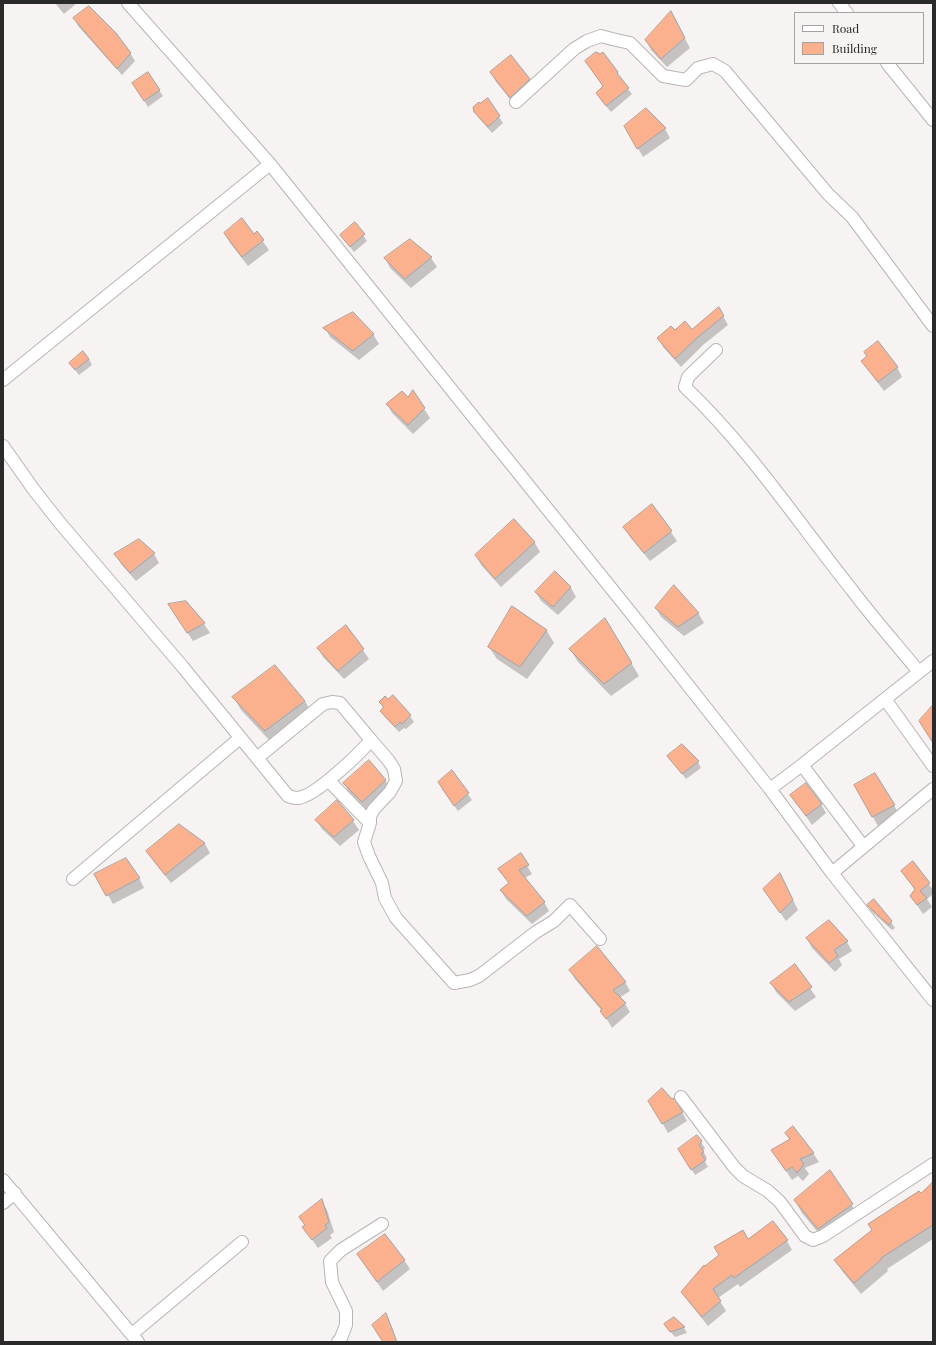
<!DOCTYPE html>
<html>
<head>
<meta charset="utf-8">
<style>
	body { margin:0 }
	#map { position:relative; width:936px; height:1345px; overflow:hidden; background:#f7f3f2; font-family:"Playfair Display",serif }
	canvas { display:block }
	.frame { position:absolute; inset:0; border:4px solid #2b2a2a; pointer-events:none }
	.legend { position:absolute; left:794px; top:12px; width:130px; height:52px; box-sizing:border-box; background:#f7f3f2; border:1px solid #a5a3a2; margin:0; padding:5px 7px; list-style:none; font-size:12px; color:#2b2a2a }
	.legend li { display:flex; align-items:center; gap:8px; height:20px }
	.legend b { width:20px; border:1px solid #a5a3a2 }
</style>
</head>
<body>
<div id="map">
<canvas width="936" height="1345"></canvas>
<div class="frame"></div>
<ul class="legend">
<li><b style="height:5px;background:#fff"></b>Road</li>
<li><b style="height:11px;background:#fbb08e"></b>Building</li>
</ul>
</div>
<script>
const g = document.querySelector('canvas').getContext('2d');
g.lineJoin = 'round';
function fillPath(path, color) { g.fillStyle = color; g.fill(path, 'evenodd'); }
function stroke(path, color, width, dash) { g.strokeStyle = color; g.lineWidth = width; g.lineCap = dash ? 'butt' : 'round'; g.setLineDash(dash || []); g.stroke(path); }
fillPath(new Path2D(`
	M 55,3 L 77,3 L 64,14 Z
	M 74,18 L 130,53 L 135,61 L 122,75 L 78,26 Z
	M 676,22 L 690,48 L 667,67 L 651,50 L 646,40 Z
	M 586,61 L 620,79 L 632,94 L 611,112 L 601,100 L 604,87 Z
	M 491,73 L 529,80 L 534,89 L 516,106 L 496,82 Z
	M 137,89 L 159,90 L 163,96 L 148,107 Z
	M 487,99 L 503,123 L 492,133 L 479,118 L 475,112 L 480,105 Z
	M 625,126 L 665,129 L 670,138 L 643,157 Z
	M 355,224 L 367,241 L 354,252 L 341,235 Z
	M 257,233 L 269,250 L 248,266 L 230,243 L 225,234 L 254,235 Z
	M 410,241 L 431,258 L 437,267 L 411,288 L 390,268 L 385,258 Z
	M 723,316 L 728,325 L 703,345 L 681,367 L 663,347 L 658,338 L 675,332 L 692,331 Z
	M 325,328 L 373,334 L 379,344 L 359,360 L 330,337 Z
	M 865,353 L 897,367 L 902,377 L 884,391 L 868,370 L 862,361 L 867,357 Z
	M 89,359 L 92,365 L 79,375 L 70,363 Z
	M 413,392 L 430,418 L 413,434 L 392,413 L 387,404 L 408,399 Z
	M 652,505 L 677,541 L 650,561 L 630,537 L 625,528 Z
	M 514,520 L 535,543 L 540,552 L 501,587 L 481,565 L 476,555 Z
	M 139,540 L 154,554 L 159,563 L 136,581 L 121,564 L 116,555 Z
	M 555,573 L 571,588 L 576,597 L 558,615 L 541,601 L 536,592 Z
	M 186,602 L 204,624 L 210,633 L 193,641 L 175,614 Z
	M 656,608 L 698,613 L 704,623 L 684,636 L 661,617 Z
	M 605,619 L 639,676 L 611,696 L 578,662 L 570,649 Z
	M 346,626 L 369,659 L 344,679 L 323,657 L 318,648 Z
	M 547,631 L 554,643 L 527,679 L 497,659 L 489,647 Z
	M 393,696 L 410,716 L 414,722 L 406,729 L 404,728 L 399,732 L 385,717 L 382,711 L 383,708 L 380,702 L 388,701 Z
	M 234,698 L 305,701 L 312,714 L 272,743 L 241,710 Z
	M 669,756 L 698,762 L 701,768 L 686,779 Z
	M 452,771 L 472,800 L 458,811 L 442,789 Z
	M 874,775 L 900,815 L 878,826 L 855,786 Z
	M 385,780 L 391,790 L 368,811 L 349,792 L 344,783 Z
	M 792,796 L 821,804 L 826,813 L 812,825 Z
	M 337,801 L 353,821 L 359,830 L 340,846 L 322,829 L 316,820 Z
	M 179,826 L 205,844 L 210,853 L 171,883 L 153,860 L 148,851 Z
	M 520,854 L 532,874 L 525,878 L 544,902 L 549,911 L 532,924 L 506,899 L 501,891 L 510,884 L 499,870 Z
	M 913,863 L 933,890 L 933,894 L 927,899 L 932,907 L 923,914 L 911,896 L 915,890 L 902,871 Z
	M 96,874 L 139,878 L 144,888 L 113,904 Z
	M 780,874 L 798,910 L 786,921 L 770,898 Z
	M 868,905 L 891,922 L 895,928 L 892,930 L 871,911 Z
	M 807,939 L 847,942 L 852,951 L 839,959 L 842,965 L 835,972 L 812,948 Z
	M 794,965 L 816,997 L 795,1011 L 776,992 L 771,983 Z
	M 570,970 L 625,982 L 630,991 L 619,998 L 625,1004 L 630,1012 L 612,1028 L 602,1011 L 575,979 Z
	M 650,1101 L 682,1112 L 687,1121 L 668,1133 Z
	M 792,1127 L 813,1153 L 819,1162 L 805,1168 L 809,1174 L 803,1181 L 798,1176 L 792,1180 L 772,1150 L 790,1140 L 786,1134 Z
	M 697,1136 L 705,1148 L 703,1151 L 707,1158 L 704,1160 L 708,1167 L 695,1175 L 679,1149 Z
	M 830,1171 L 859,1217 L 825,1241 L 802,1213 L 795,1201 Z
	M 933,1183 L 933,1239 L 887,1269 L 888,1271 L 861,1294 L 842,1271 L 836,1261 L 920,1195 Z
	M 322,1201 L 327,1210 L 334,1232 L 330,1235 L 332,1238 L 318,1248 L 304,1228 L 305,1226 L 300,1217 Z
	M 748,1240 L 787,1241 L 792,1250 L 740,1287 L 738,1284 L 718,1298 L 726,1311 L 708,1326 L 688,1301 L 682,1292 L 705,1267 Z
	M 404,1260 L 410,1269 L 383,1291 L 364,1263 Z
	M 386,1315 L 389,1320 L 397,1342 L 383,1342 Z
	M 674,1318 L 684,1328 L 687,1333 L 675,1337 L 669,1330 Z`), '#0003');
const building = new Path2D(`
	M 89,6 L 116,33 L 131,53 L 117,69 L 73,18 Z
	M 671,11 L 685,38 L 661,59 L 645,40 Z
	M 596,52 L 600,54 L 603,52 L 618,72 L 617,73 L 629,88 L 606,106 L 596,93 L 603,86 L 585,61 Z
	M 511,55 L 530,79 L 510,98 L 490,72 Z
	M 148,72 L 160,90 L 144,101 L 132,83 Z
	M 488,98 L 500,116 L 488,127 L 474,112 L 473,107 L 479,102 L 480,103 Z
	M 646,108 L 666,128 L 637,149 L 624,126 Z
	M 242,218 L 254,234 L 257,231 L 264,240 L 242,257 L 224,233 Z
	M 355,222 L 365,234 L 350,247 L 340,235 Z
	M 410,239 L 432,257 L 405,279 L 384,258 Z
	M 719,307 L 724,316 L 698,337 L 675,359 L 657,338 L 671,326 L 675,330 L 685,321 L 692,329 Z
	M 353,312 L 374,334 L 353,351 L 323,328 Z
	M 878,341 L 898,367 L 878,382 L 861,361 L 867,356 L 864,352 Z
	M 83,351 L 89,359 L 75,370 L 69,363 Z
	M 413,390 L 425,408 L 408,425 L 386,404 L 402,391 L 408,397 Z
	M 652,504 L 672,531 L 644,553 L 623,527 Z
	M 514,519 L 535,542 L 495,579 L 475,555 Z
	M 139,539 L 155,553 L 130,573 L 114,554 Z
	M 555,571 L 571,587 L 553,607 L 535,592 Z
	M 674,585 L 699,613 L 678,627 L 655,608 Z
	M 186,601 L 205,623 L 187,633 L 168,604 Z
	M 512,606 L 547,630 L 520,667 L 488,647 Z
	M 605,618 L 632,663 L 604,684 L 569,649 Z
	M 346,625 L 364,649 L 338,671 L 317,648 Z
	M 275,665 L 305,701 L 265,731 L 232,697 Z
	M 393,695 L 411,715 L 402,724 L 400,722 L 395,727 L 380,711 L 384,707 L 379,702 L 385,696 L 388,699 Z
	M 933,705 L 933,743 L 919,721 Z
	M 682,744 L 699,761 L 682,774 L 667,756 Z
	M 369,760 L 386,780 L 362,802 L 343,783 Z
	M 452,770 L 469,793 L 454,806 L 438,782 Z
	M 875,773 L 895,805 L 872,817 L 854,785 Z
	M 806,783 L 822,804 L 806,816 L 790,795 Z
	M 337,800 L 354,820 L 334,837 L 315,820 Z
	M 179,824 L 205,843 L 165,875 L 146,851 Z
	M 521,853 L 529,865 L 519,870 L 545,902 L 527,916 L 500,890 L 509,883 L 498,869 Z
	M 126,858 L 140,878 L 106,896 L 94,874 Z
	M 913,861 L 930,883 L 920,891 L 927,898 L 917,905 L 910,896 L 915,889 L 901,871 Z
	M 780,873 L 793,900 L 780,913 L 763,889 Z
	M 874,899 L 892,921 L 889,925 L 867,905 Z
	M 829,920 L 848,941 L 834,950 L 838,956 L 829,963 L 806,938 Z
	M 597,946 L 626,982 L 613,990 L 626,1003 L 606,1019 L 600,1011 L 602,1009 L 569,970 Z
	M 795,964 L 812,987 L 789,1002 L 770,983 Z
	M 662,1088 L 672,1099 L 674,1098 L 683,1112 L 662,1124 L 648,1101 Z
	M 793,1126 L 814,1153 L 800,1159 L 804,1164 L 797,1173 L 792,1167 L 786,1171 L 771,1150 L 790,1139 L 785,1133 Z
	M 697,1135 L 702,1141 L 699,1145 L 704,1152 L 701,1154 L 706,1160 L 691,1170 L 678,1149 Z
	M 830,1170 L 853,1204 L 818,1229 L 794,1200 Z
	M 933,1182 L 933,1225 L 881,1258 L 882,1259 L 854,1283 L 834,1260 L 872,1230 L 868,1224 L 919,1191 L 921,1193 Z
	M 322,1199 L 329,1222 L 325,1225 L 327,1228 L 312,1240 L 302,1227 L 305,1225 L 299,1217 Z
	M 773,1221 L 788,1240 L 734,1278 L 732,1275 L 713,1289 L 721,1301 L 702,1317 L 681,1292 L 704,1265 L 705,1266 L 719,1255 L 714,1247 L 743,1230 L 748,1239 Z
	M 385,1234 L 405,1260 L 377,1282 L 357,1254 Z
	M 386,1313 L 397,1342 L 383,1342 L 372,1325 Z
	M 674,1317 L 685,1327 L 670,1332 L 664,1324 Z`);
fillPath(building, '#fbb08e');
stroke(building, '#a5a2a0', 1);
const minor = new Path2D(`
	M 128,3 L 270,164 L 631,613 L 770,789 L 832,873 L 933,1000
	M 839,3 L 847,13
	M 887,63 L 933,120
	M 516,102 L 574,49 L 587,41 L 601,36 L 612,39 L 630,43 L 663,76 L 686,80 L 698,68 L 713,64 L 725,71 L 828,194 L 852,217 L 933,326
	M 716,350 L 688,377 L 685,387 C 749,448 797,521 852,590 C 873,618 897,645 919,672
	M 3,380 L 270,164
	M 3,446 L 34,490 L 60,523 L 182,666 L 288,796 C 291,797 295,798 297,798 C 314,798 360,753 371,740 L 389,761 L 394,769 L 396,781 L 390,792 L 374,809 L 370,816 L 370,823 L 364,842 L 369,856 L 382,883 L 385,898 L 396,918 L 454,983 L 470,980 L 479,976 L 536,932 L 554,921 L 570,905 L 600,939
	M 885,699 L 933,766
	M 257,758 L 323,704 L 332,702 L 340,703 L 371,740
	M 802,765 L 863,846
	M 329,781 L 370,823
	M 770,789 L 802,765 L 933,661
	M 832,873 L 933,789
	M 73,879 L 240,738
	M 681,1097 L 734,1167 L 743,1176 L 768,1191 L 780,1202 L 805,1236 L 813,1240 L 823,1236 L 933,1164
	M 3,1180 L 138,1342
	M 3,1203 L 15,1193
	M 132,1334 L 242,1242
	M 338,1342 L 341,1338 L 346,1325 L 346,1311 L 332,1282 L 330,1261 L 341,1250 L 382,1224`);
stroke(minor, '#b8b5b4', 14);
stroke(minor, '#fff', 12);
</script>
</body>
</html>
